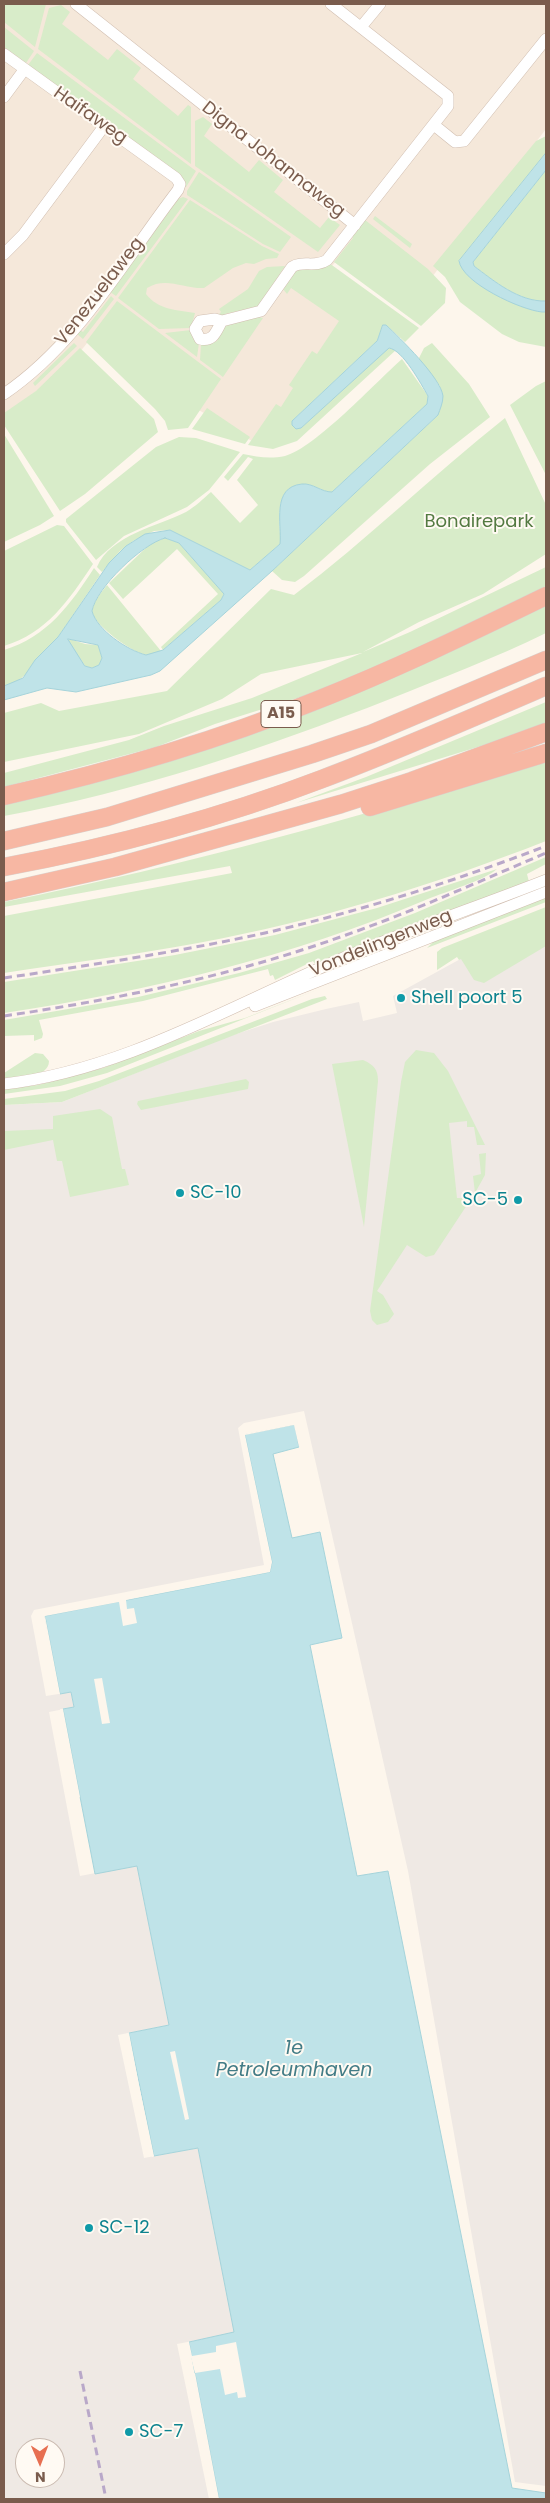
<!DOCTYPE html>
<html>
<head>
<meta charset="utf-8">
<style>
	body { margin:0 }
	#map { position:relative; width:550px; height:2503px; overflow:hidden; background:#fdf6ec; font-family:Poppins,sans-serif }
	canvas { display:block }
	.frame { position:absolute; inset:0; border:5px solid #7a5c4d; pointer-events:none }
	.north { position:absolute; left:15px; top:2438px; width:50px; height:50px; box-sizing:border-box; background:#fffaf3; border:1px solid #cabbb1; border-radius:50%; rotate:179deg; font-size:14px; font-weight:700; line-height:20px; text-align:center; color:#7a5c4d }
	.north::after { content:''; display:block; margin:auto; width:18px; height:22px; background:#e76f51; clip-path:polygon(50% 0,100% 100%,50% 72%,0 100%) }
</style>
</head>
<body>
<div id="map">
<canvas width="550" height="2503"></canvas>
<div class="frame"></div>
<div class="north">N</div>
</div>
<script>
const g = document.querySelector('canvas').getContext('2d');
g.lineJoin = 'round';
function fillPath(path, color) { g.fillStyle = color; g.fill(path, 'evenodd'); }
function stroke(path, color, width, dash) { g.strokeStyle = color; g.lineWidth = width; g.lineCap = dash ? 'butt' : 'round'; g.setLineDash(dash || []); g.stroke(path); }
function drawText(font, color, halo, rows, align = 'center') {
  g.font = font + ' Poppins,sans-serif'; g.lineWidth = 4; g.setLineDash([]); g.textBaseline = 'middle'; g.strokeStyle = halo; g.fillStyle = color; for (const [text, x, y, turn = 0] of rows) {
    g.save(); g.translate(x, y); g.rotate((+turn || 0) * Math.PI / 180); g.textAlign = isNaN(turn) ? turn : align; if (halo) g.strokeText(text, 0, 0); g.fillText(text, 0, 0); g.restore();
  }
}
fillPath(new Path2D(`
	M 4,4 L 546,4 L 546,129 L 432,277 L 365,227 L 327,272 L 346,321 L 257,444 L 197,409 L 118,304 L 72,362 L 4,418 Z`), '#f5e8da');
fillPath(new Path2D(`
	M 546,912 L 546,2486 L 515,2482 L 408,1871 L 304,1411 L 244,1423 L 238,1428 L 264,1565 L 34,1610 L 31,1616 L 46,1696 L 71,1692 L 74,1707 L 49,1712 L 80,1876 L 137,1865 L 169,2025 L 118,2035 L 144,2158 L 198,2148 L 235,2333 L 177,2344 L 209,2499 L 4,2499 L 4,1105 L 62,1102 L 227,1037 L 273,1022 L 326,1009 L 359,1002 L 363,1021 L 397,1013 L 393,996 ZM 25,2448 L 55,2448 L 55,2478 L 25,2478 Z`), '#efe9e4');
fillPath(new Path2D(`
	M 4,4 L 46,4 L 35,47 L 4,22 Z
	M 61,5 L 70,12 L 62,24 L 108,60 L 117,49 L 141,68 L 133,79 L 178,116 L 188,105 L 191,107 L 191,164 L 38,49 L 49,8 Z
	M 4,27 L 34,51 L 26,63 L 4,47 Z
	M 37,53 L 196,171 L 186,187 L 28,65 Z
	M 203,117 L 212,124 L 204,136 L 249,172 L 259,160 L 283,180 L 274,192 L 320,228 L 329,217 L 340,225 L 318,252 L 195,166 L 195,121 Z
	M 546,136 L 546,153 L 459,261 C 462,281 524,304 542,312 L 546,312 L 546,347 L 519,342 L 502,334 L 460,302 L 445,277 L 433,266 L 536,141 Z
	M 546,170 L 546,301 C 519,302 494,281 474,266 L 473,262 Z
	M 199,172 L 291,237 L 280,252 L 263,244 L 187,195 L 187,191 Z
	M 183,197 L 188,199 L 116,296 L 110,292 L 138,254 L 140,256 L 142,253 L 140,251 L 178,199 Z
	M 190,200 L 262,246 L 279,254 L 277,258 L 266,259 L 254,264 L 246,263 L 233,268 L 204,288 C 184,289 166,276 147,288 L 146,294 C 158,310 178,310 195,313 L 191,328 L 159,329 L 118,298 Z
	M 375,216 L 412,244 L 410,248 L 373,219 Z
	M 365,220 L 428,269 L 446,288 L 445,303 L 421,326 L 334,262 L 353,238 L 351,236 Z
	M 329,263 L 419,328 L 405,342 L 386,325 L 383,326 L 377,341 L 292,421 L 301,428 L 385,349 L 392,348 L 396,350 L 297,441 L 273,449 L 248,445 L 276,404 L 281,407 L 293,388 L 289,385 L 312,351 L 317,354 L 339,321 L 291,288 L 287,294 L 283,289 C 286,284 289,275 294,271 C 304,264 316,273 329,263 Z
	M 285,266 L 258,308 L 255,307 L 225,314 L 225,317 L 219,314 L 221,312 L 219,309 L 248,289 L 259,271 L 267,267 Z
	M 111,296 L 114,299 L 83,339 L 77,334 L 80,330 L 83,332 Z
	M 117,301 L 221,379 L 188,428 L 168,430 L 165,421 L 155,409 L 86,342 Z
	M 259,317 L 263,318 L 223,377 L 200,360 L 201,344 L 208,345 L 217,341 L 224,326 Z
	M 191,330 L 199,343 L 197,357 L 165,333 Z
	M 74,343 L 77,346 L 35,386 L 33,383 Z
	M 432,343 L 469,384 L 490,417 L 430,464 L 304,576 L 295,582 L 282,580 L 272,571 L 438,415 L 440,386 L 418,360 L 424,348 Z
	M 80,348 L 154,419 L 158,432 L 85,494 L 60,511 L 4,425 L 4,413 L 36,391 Z
	M 402,359 L 428,396 L 427,404 L 332,492 C 321,492 313,483 302,484 C 271,488 282,524 280,544 L 250,570 L 170,530 L 154,531 L 133,541 L 120,551 L 102,572 L 97,567 C 110,535 159,526 186,512 C 196,506 203,499 211,492 L 240,523 L 258,505 L 237,480 L 253,459 L 248,457 L 228,481 L 224,477 L 243,454 C 257,457 270,459 285,456 C 315,448 376,382 402,359 Z
	M 546,381 L 546,475 L 510,405 L 536,386 Z
	M 207,408 L 250,437 L 245,444 L 192,429 Z
	M 505,418 L 546,505 L 546,554 L 483,594 L 419,622 L 363,652 L 410,632 L 546,567 L 546,586 L 465,627 L 323,690 L 215,724 L 156,747 L 4,787 L 4,773 L 129,740 L 164,726 L 252,698 L 362,653 L 261,674 L 222,699 L 139,734 L 4,762 L 4,713 L 41,703 L 59,711 L 167,691 L 271,589 L 294,595 C 367,540 433,475 505,418 Z
	M 4,434 L 54,516 L 40,525 L 4,542 Z
	M 179,437 L 196,438 L 240,452 L 209,490 L 187,507 L 124,536 L 96,560 L 66,522 L 66,519 L 156,447 Z
	M 57,525 L 64,526 L 93,564 C 69,600 47,633 4,646 L 4,551 Z
	M 165,538 L 179,543 L 224,593 L 221,600 L 163,650 L 161,647 L 218,594 L 177,549 L 123,599 L 109,583 L 151,543 Z
	M 94,568 L 100,575 L 58,637 L 35,660 L 27,673 L 17,682 L 4,686 L 4,650 C 47,637 71,604 94,568 Z
	M 107,585 L 161,651 C 156,654 151,655 146,655 C 133,653 94,625 92,612 C 92,602 102,592 107,585 Z
	M 546,602 L 546,633 C 495,658 442,678 390,699 C 265,748 136,792 4,816 L 4,800 L 176,753 Z
	M 70,639 L 85,644 L 98,645 L 102,658 L 99,665 L 92,668 L 85,666 L 68,641 Z
	M 546,702 L 546,726 L 296,803 L 366,777 Z
	M 546,760 L 546,841 C 434,885 317,921 198,943 C 134,955 69,963 4,973 L 4,916 L 232,873 L 230,866 L 4,907 L 4,902 C 187,865 367,815 546,760 Z
	M 546,857 L 546,864 L 527,874 L 529,882 L 315,964 L 313,961 L 275,980 L 273,975 L 270,976 L 268,969 L 143,1001 L 39,1020 L 43,1034 L 42,1038 L 34,1041 L 34,1035 L 4,1036 L 4,1020 L 138,997 L 239,973 L 309,953 L 415,913 Z
	M 497,869 C 483,881 447,891 428,899 C 292,957 149,991 4,1013 L 4,982 L 175,955 L 275,935 L 377,908 Z
	M 546,895 L 546,902 L 427,948 L 434,941 Z
	M 546,907 L 546,946 L 484,983 L 474,980 L 461,959 L 459,960 L 457,957 L 437,970 L 437,952 L 442,948 Z
	M 322,988 L 107,1073 L 60,1086 L 4,1094 L 4,1089 L 38,1085 L 103,1068 L 199,1031 L 245,1018 Z
	M 325,996 L 327,999 L 62,1102 L 4,1105 L 4,1099 L 65,1091 L 99,1081 L 312,999 Z
	M 416,1050 L 434,1053 L 448,1071 L 485,1145 L 477,1145 L 474,1127 L 467,1127 L 467,1121 L 449,1123 L 457,1198 L 466,1198 L 467,1205 L 434,1255 L 426,1257 L 407,1245 L 377,1291 L 383,1295 L 394,1314 L 388,1322 L 377,1325 L 372,1320 L 370,1311 L 401,1082 L 405,1062 Z
	M 35,1053 L 43,1054 L 49,1061 C 49,1079 17,1076 4,1078 L 4,1073 Z
	M 363,1060 C 374,1065 378,1069 378,1081 L 364,1227 L 332,1064 Z
	M 246,1079 L 249,1082 L 248,1089 L 141,1110 L 137,1104 L 138,1101 Z
	M 100,1109 L 112,1117 L 122,1169 L 125,1169 L 129,1185 L 70,1197 L 62,1161 L 57,1161 L 53,1140 L 4,1150 L 4,1131 L 53,1129 L 53,1116 Z
	M 486,1153 L 485,1175 L 475,1193 L 473,1176 L 481,1174 L 479,1154 Z`), '#d8ecc9');
const water = new Path2D(`
	M 546,153 L 546,170 L 473,262 L 474,266 C 494,281 519,302 546,301 L 546,312 L 542,312 C 521,310 462,283 459,261 Z
	M 383,325 L 386,325 C 400,338 441,378 443,396 C 443,403 440,409 438,415 L 272,571 L 160,671 L 151,675 L 76,692 L 47,688 L 4,700 L 4,686 L 23,678 L 35,660 L 58,637 L 109,563 L 126,546 L 145,534 L 170,530 L 250,570 L 280,544 C 282,524 271,487 302,484 C 313,483 321,492 332,492 L 427,404 L 428,396 C 421,384 403,350 389,348 L 301,428 L 296,429 L 292,425 L 292,421 L 377,341 ZM 165,538 L 179,543 L 224,594 L 221,600 L 163,650 L 146,655 C 127,650 97,630 92,611 C 96,588 142,544 165,538 ZM 68,639 L 98,645 L 102,658 L 99,665 L 92,668 L 85,666 Z
	M 295,1425 L 299,1447 L 273,1454 L 292,1538 L 320,1532 L 342,1638 L 310,1645 L 357,1876 L 388,1871 L 512,2488 L 546,2493 L 546,2499 L 219,2499 L 189,2342 L 234,2332 L 198,2148 L 154,2156 L 129,2033 L 169,2025 L 137,1866 L 95,1874 L 63,1709 L 74,1707 L 71,1692 L 60,1694 L 45,1616 L 270,1572 L 272,1562 L 245,1435 Z`);
fillPath(water, '#bfe3e8');
stroke(water, '#a5d3da', 1);
fillPath(new Path2D(`
	M 296,1423 L 302,1446 L 299,1447 L 294,1425 L 245,1435 L 272,1562 L 270,1572 L 126,1600 L 127,1609 L 134,1608 L 137,1623 L 123,1626 L 119,1602 L 45,1616 L 60,1694 L 57,1694 L 44,1614 L 268,1570 L 270,1562 L 243,1434 Z
	M 102,1678 L 110,1723 L 102,1724 L 94,1679 Z
	M 60,1709 L 63,1709 L 80,1797 L 78,1798 Z
	M 129,2033 L 139,2085 L 154,2156 L 152,2157 L 126,2034 Z
	M 175,2051 L 189,2119 L 185,2120 L 170,2052 Z
	M 187,2342 L 189,2342 L 192,2356 L 216,2352 L 216,2346 L 236,2342 L 246,2397 L 238,2398 L 237,2392 L 225,2395 L 220,2369 L 195,2373 L 219,2499 L 217,2499 L 193,2374 L 195,2373 Z`), '#fdf6ec');
const minor = new Path2D(`
	M 76,4 L 355,225
	M 361,27 L 380,4
	M 4,54 L 176,178 L 180,184 L 178,190 C 124,260 79,343 4,394
	M 4,97 L 24,70
	M 434,125 L 455,142 L 464,141 L 546,39
	M 4,254 L 23,235 L 105,125
	M 222,321 C 216,331 214,342 200,339 L 195,329 L 200,321 L 215,319 L 222,321 L 261,311 L 292,267 C 302,260 316,268 327,260 L 448,106 L 448,96 L 331,4
	M 255,1006 L 546,892
	M 4,1084 C 116,1071 216,1014 318,969 C 392,935 470,910 546,880`);
const highway = new Path2D(`
	M 4,796 C 110,772 214,742 315,701 C 394,670 470,633 546,596
	M 370,807 L 546,753
	M 4,841 L 107,817 L 312,754 L 371,734 L 546,660
	M 4,867 C 111,847 220,818 322,779 C 397,751 472,718 546,686
	M 4,892 L 115,867 L 341,804 L 412,781 L 546,732`);
stroke(minor, '#d1beb0', 12);
stroke(highway, '#dad1cd', 19);
stroke(minor, '#fff', 11);
stroke(highway, '#f7b7a3', 18);
stroke(new Path2D(`
	M 4,978 C 91,965 178,952 265,933 C 361,911 455,881 546,846
	M 4,1016 C 120,999 235,975 346,935 C 414,911 480,881 546,853
	M 80,2371 L 106,2499`), '#b9a8c9', 3, [8, 5]);
for (const [x, y, r, color] of [
	[401,998,5,"#0f9aa8"],
	[180,1193,5,"#0f9aa8"],
	[518,1200,5,"#0f9aa8"],
	[89,2228,5,"#0f9aa8"],
	[129,2432,5,"#0f9aa8"]
]) { const dot = new Path2D(); dot.arc(x, y, r, 0, 2 * Math.PI); g.fillStyle = color; g.fill(dot); stroke(dot, '#fffaf3', 2); }
for (const [x, y, w] of [
	[281,714,40]
]) { const box = new Path2D(); box.roundRect(x - w / 2, y - 13.5, w, 27, 4); g.fillStyle = '#fffaf3'; g.fill(box); stroke(box, '#7a5c4d', 1); }
drawText('bold 16px', '#7a5c4d', null, [
	["A15",281,714]
]);
drawText('18px', '#7a5c4d', '#fffaf3', [
	["Haifaweg",90,116,35],
	["Digna Johannaweg",273,160,38],
	["Venezuelaweg",100,292,-52],
	["Vondelingenweg",381,944,-22]
]);
drawText('18px', '#537a41', '#fffaf3', [
	["Bonairepark",479,522]
]);
drawText('18px', '#0d838f', '#fffaf3', [
	["Shell poort 5",411,998],
	["SC-10",190,1193],
	["SC-5",508,1200,"right"],
	["SC-12",99,2228],
	["SC-7",139,2432]
], 'left');
drawText('italic 19px', '#437c86', '#fffaf3', [
	["1e",294,2049],
	["Petroleumhaven",294,2071]
]);
</script>
</body>
</html>
